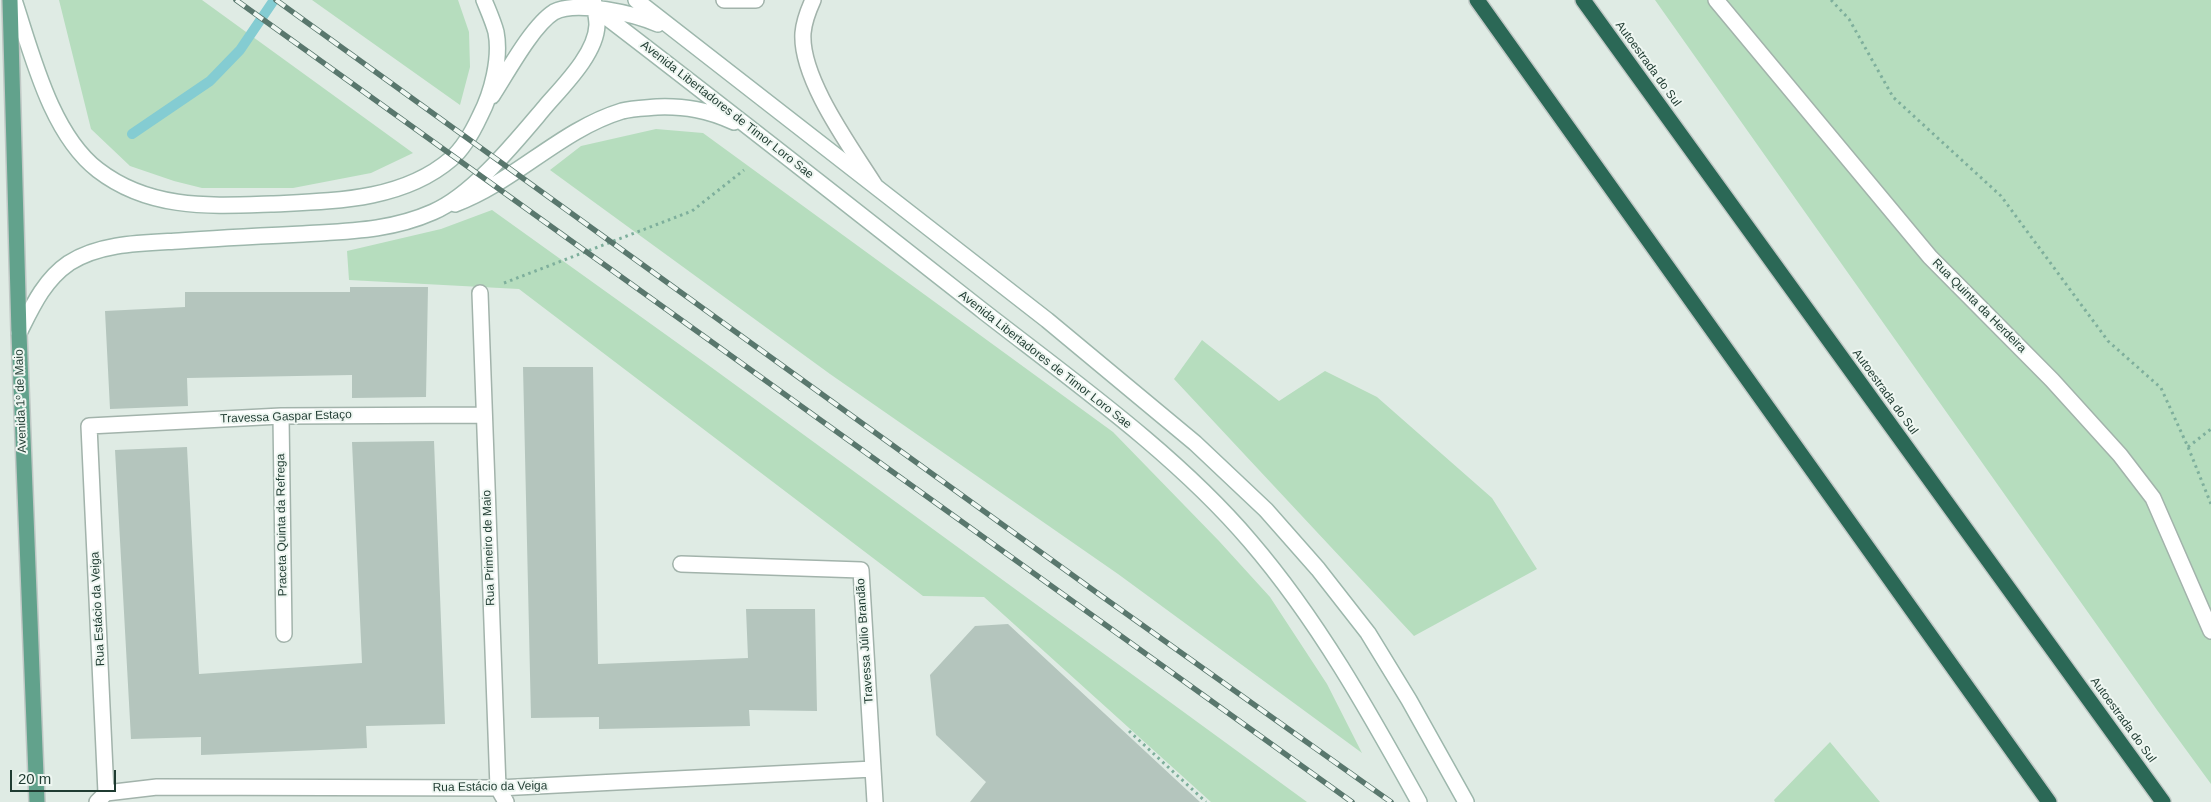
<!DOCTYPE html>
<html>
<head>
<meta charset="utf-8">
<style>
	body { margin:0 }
	#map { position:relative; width:2211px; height:802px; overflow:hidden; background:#dfebe4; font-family:Arial,sans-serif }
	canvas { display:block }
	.scale { position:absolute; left:10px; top:770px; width:106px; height:22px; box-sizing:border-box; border:2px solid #1f3b31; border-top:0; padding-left:6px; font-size:15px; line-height:18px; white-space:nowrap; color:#1f3b31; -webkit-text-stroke:4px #eff7f2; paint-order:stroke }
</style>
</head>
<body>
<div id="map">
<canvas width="2211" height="802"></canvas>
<div class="scale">20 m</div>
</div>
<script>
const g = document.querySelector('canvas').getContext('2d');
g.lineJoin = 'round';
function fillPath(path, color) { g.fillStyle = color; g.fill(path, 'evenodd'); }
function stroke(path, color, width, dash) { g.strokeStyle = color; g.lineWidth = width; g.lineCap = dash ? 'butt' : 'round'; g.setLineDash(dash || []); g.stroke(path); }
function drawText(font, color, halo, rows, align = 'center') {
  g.font = font + ' Arial,sans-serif'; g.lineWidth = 4; g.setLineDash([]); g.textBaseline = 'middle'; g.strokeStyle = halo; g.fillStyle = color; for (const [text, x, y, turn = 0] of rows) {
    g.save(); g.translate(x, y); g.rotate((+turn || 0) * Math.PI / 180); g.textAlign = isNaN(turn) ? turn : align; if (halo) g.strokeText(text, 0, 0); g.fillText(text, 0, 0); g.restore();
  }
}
fillPath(new Path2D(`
	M 59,0 L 202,0 L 413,153 L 371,173 L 293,188 L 202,188 L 174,181 L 130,166 L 91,129 Z
	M 312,0 L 458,0 L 469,32 L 470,67 L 460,105 Z
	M 1655,0 L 2211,0 L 2211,784 L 2157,710 Z
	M 656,129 L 703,133 L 1113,432 L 1219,541 L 1270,597 L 1327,684 L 1362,753 L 1118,574 L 830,374 L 550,170 L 581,146 Z
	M 492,210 L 704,362 L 1307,802 L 1211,802 L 984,597 L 923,596 L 519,289 L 349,280 L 347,251 L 441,229 Z
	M 1202,340 L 1279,401 L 1325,371 L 1377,397 L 1492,498 L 1537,569 L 1414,636 L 1174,379 Z
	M 1830,742 L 1880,802 L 1775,802 L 1774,800 Z`), '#b6ddbe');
stroke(new Path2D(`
	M 132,134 L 210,81 L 240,50 L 274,0`), '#84ccd2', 10);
fillPath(new Path2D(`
	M 350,287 L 428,287 L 426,397 L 352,398 L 352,375 L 187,378 L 188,406 L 110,409 L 105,311 L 185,307 L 185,292 L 350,292 Z
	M 523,367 L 593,367 L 598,664 L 748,658 L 746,609 L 815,609 L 817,711 L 749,710 L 750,726 L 599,729 L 599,717 L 531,718 Z
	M 434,441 L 445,724 L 366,726 L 367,748 L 201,755 L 201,737 L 131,739 L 115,450 L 187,447 L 199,674 L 362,663 L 352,442 Z
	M 1008,624 L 1174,778 L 1200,802 L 970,802 L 986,782 L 936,735 L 930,675 L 975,626 Z`), '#b4c5bd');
const minor = new Path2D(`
	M 724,0 L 756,0
	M 813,0 C 808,11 804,21 803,33 C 800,78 850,146 874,184
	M 1716,0 L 1930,257 L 2052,380 L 2120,455 L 2153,498 L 2211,631
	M 480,293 L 498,788 L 506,802
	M 281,416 L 284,634
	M 681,564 L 861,570 L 875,802
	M 106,793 L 89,426 L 281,416 L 483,415
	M 97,802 L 106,793 L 157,787 L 498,788 L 873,769`);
const secondary = new Path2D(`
	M 14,0 C 32,54 51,134 98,170 C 150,210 210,206 271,204 C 333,201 402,201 451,159 C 464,148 473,131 480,116 C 492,93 501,58 496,32 C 493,21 488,10 484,0
	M 584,0 C 718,102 851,207 983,311 C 1073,381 1177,455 1250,541 C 1318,620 1369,712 1419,802
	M 636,0 L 1047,320 L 1195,443 L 1266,510 L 1318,569 L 1368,633 L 1409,700 L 1466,802
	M 492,96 C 507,73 532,26 554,12 C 577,0 635,14 658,24
	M 455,204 C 516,181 560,130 622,111 C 633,108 646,108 657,107 C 685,106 708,110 734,122
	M 19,333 C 32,307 44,280 69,263 C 100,243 142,243 179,241 C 220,238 262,236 303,234 C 349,231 390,231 433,212 C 473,195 517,140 545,107 C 563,86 596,54 597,25 C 597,18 595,10 594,3`);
const primary = new Path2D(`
	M 10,0 L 19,333 L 37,802`);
const motorway = new Path2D(`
	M 1477,0 L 2049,802
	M 1583,0 L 2163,802`);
stroke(minor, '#a2b3ab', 18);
stroke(secondary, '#9db7ac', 18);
stroke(primary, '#c0c8c5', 18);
stroke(motorway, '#c0c8c5', 18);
stroke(new Path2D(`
	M 1831,0 L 1849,19 L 1893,97 L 2001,196 L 2108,341 L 2161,388 L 2188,447 L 2211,504
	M 504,283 L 692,211 L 744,170
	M 2188,447 L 2211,429
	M 1129,731 L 1206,802`), '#7eaf9c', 3, [2.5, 4]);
stroke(minor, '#fff', 15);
stroke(secondary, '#fff', 15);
stroke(primary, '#62a28c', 15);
stroke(motorway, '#2b6856', 15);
const rail = new Path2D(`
	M 236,0 L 1352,802
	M 276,0 L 1100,595 L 1391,802`);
stroke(rail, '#59776d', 5.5);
stroke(rail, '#eff7f2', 4, [11]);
drawText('12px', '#1f3b31', '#eff7f2', [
	["Autoestrada do Sul",1648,64,54],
	["Avenida Libertadores de Timor Loro Sae",727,110,38],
	["Rua Quinta da Herdeira",1979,306,45],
	["Avenida Libertadores de Timor Loro Sae",1045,360,38],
	["Autoestrada do Sul",1885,392,54],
	["Avenida 1º de Maio",21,401,-92],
	["Travessa Gaspar Estaço",286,417,-2],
	["Praceta Quinta da Refrega",282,525,-91],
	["Rua Primeiro de Maio",489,548,-92],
	["Rua Estácio da Veiga",98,609,-93],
	["Travessa Júlio Brandão",865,641,-94],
	["Autoestrada do Sul",2123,720,54],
	["Rua Estácio da Veiga",490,787,-1]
]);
</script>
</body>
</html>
